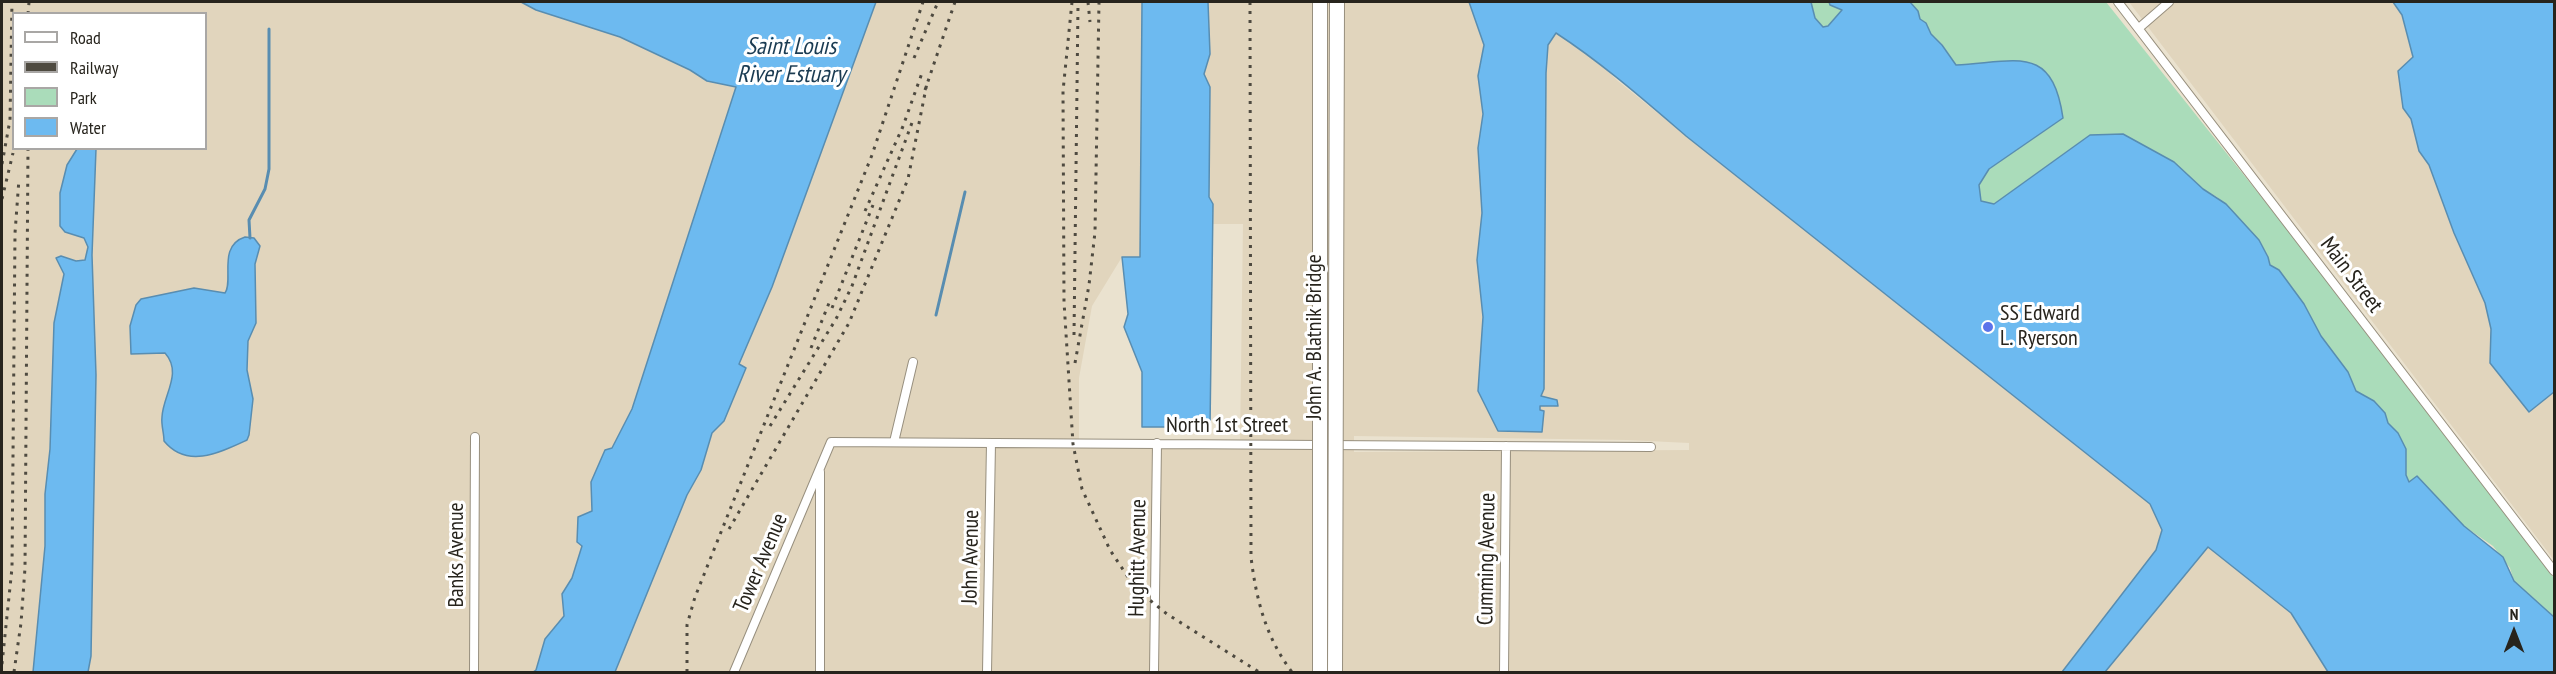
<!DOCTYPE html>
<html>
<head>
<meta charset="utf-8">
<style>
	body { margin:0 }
	#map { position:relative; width:2556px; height:674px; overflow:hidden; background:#eae2cf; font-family:"PT Sans Narrow",sans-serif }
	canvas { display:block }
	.frame { position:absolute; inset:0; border:3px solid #27241d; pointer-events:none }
	.legend { position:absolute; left:12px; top:12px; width:195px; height:138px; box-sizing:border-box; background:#fff; border:2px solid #a9a7a5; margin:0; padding:8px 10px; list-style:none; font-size:18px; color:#27241d }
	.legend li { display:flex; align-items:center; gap:12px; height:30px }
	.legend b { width:30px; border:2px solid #a9a7a5 }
	.north { position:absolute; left:2484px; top:602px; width:60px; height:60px; -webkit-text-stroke:4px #fff; paint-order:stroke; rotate:0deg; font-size:16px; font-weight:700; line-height:24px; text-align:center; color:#27241d }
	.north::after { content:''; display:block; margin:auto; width:21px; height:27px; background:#27241d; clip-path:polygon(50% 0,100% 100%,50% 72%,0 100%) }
</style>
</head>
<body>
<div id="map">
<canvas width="2556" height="674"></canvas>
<div class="frame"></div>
<ul class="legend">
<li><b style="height:8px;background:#fff"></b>Road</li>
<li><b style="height:8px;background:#4e4a40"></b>Railway</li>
<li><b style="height:16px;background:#aadcba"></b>Park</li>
<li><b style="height:16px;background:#6dbaf0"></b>Water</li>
</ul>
<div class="north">N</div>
</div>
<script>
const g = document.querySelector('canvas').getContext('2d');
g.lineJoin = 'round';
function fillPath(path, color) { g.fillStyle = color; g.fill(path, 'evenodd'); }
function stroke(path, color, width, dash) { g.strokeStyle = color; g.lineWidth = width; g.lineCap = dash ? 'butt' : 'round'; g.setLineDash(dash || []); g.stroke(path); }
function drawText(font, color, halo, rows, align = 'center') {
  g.font = font + ' "PT Sans Narrow",sans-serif'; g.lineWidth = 6; g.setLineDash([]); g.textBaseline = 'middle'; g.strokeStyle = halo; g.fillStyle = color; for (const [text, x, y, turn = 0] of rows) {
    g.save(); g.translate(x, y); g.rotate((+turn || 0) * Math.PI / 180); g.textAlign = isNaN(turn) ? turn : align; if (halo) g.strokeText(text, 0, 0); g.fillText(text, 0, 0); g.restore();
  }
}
fillPath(new Path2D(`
	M 2,2 L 521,2 L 536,10 L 620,37 L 690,70 L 707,81 L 737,87 L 632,409 L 612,448 L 605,450 L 591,482 L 592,512 L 572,578 L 562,594 L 564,616 L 545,639 L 536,670 L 533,672 L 2,672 ZM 14,14 L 206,14 L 206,148 L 14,148 Z
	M 876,2 L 1142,2 L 1140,257 L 1122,257 L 1092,306 L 1079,378 L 1079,444 L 1240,443 L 1243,224 L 1213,224 L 1213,204 L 1209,197 L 1210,87 L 1204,74 L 1210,54 L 1208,2 L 1469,2 L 1484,45 L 1478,76 L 1483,114 L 1478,148 L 1482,213 L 1477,260 L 1483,317 L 1482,344 L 1498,431 L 1543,411 L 1539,410 L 1540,406 L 1555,407 L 1540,397 L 1544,389 L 1546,73 L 1548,45 L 1555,32 L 1593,57 L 1618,81 L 1686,136 L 2150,504 L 2162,530 L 2156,550 L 2062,672 L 615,672 L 687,495 L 701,470 L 712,433 L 724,421 L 746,368 L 738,364 L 772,287 ZM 1354,436 L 1627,440 L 1689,443 L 1689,450 L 1354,452 Z
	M 2129,2 L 2393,2 L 2402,15 L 2413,57 L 2403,108 L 2411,119 L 2419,151 L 2429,165 L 2454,233 L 2485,303 L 2491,329 L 2490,363 L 2529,412 L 2554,392 L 2554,560 Z
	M 2208,547 L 2291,613 L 2328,672 L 2105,672 Z`), '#e1d5bd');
fillPath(new Path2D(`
	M 1811,2 L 1829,2 L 1830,5 L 1843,10 L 1828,26 L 1823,27 L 1815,18 Z
	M 1910,2 L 2106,2 L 2318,268 L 2554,578 L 2554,617 L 2514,581 L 2510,568 L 2493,546 L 2464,526 L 2417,476 L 2409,482 L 2406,475 L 2405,449 L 2398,433 L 2388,423 L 2385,413 L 2374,401 L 2356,391 L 2347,372 L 2321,336 L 2304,304 L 2284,278 L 2269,265 L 2268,256 L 2259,240 L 2217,197 L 2203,189 L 2174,162 L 2090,135 L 1994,204 L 1981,201 L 1979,185 L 1989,169 L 2063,118 L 2017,61 L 1956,65 L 1942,44 L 1931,34 L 1926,23 L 1920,19 L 1918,11 Z`), '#aadcba');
const water = new Path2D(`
	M 521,2 L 876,2 L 772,287 L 739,364 L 746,368 L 724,421 L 712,433 L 701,470 L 687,495 L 615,672 L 533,672 L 536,670 L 545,639 L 564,616 L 562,594 L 572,578 L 582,546 L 577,542 L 578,517 L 592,511 L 591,482 L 605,450 L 612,448 L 632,409 L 736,87 L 707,81 L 690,70 L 620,37 L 536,10 Z
	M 1142,2 L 1208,2 L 1210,54 L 1204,74 L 1210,87 L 1209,197 L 1213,204 L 1210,427 L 1142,427 L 1142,372 L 1124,327 L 1128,314 L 1122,257 L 1140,257 Z
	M 1469,2 L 1811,2 L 1815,18 L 1823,27 L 1828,26 L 1842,10 L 1830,5 L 1829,2 L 1910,2 L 1918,11 L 1920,19 L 1926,23 L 1931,34 L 1942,45 L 1956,65 C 2016,62 2052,43 2063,118 L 1989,169 L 1979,185 L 1981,201 L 1994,204 L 2090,135 L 2123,134 L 2174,162 L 2203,189 L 2226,204 L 2259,240 L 2268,257 L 2270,265 L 2279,270 L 2304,304 L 2321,336 L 2348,372 L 2356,391 L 2374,401 L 2385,413 L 2388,423 L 2398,433 L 2406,449 L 2406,475 L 2409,482 L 2417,476 L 2464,526 L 2503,557 L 2514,581 L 2554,617 L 2554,672 L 2328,672 L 2291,613 L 2208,547 L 2105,672 L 2062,672 L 2156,550 L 2162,530 L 2150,504 L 1686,136 C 1644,100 1602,63 1556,33 L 1548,45 L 1546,73 L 1544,389 L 1541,396 L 1557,400 L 1558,406 L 1540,406 L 1540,410 L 1544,411 L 1542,432 L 1498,431 L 1478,391 L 1483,317 L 1477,260 L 1482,213 L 1478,148 L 1483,114 L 1478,76 L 1484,45 Z
	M 2393,2 L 2554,2 L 2554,392 L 2529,412 L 2490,363 L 2491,329 L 2485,303 L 2454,233 L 2429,165 L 2419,151 L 2411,119 L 2403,108 L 2398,71 L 2413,57 L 2402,15 Z
	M 77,149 L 96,149 L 92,255 L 96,375 L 91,656 L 88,672 L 33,672 L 45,546 L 45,494 L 50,449 L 54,323 L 64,274 L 56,258 L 61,256 L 76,261 L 85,260 L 88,247 L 84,238 L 65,232 L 60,226 L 60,193 L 67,165 Z
	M 245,237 L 254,238 L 260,246 L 255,264 L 256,323 L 248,341 L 247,370 L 253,399 L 249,435 L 247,440 C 219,453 187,469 164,441 C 164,433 161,425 162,417 C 163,395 183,373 165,353 L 131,354 L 130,326 L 136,305 L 141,299 L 194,288 L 225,293 C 234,281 217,246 245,237 Z`);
fillPath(water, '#6dbaf0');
stroke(water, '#588db1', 1.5);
stroke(new Path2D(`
	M 250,238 L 249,220 L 265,189 L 269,169 L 269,29
	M 936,315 L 965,192`), '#588db1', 3);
const street = new Path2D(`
	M 2118,2 L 2554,571
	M 2139,28 L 2169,2
	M 894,442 L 913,362
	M 820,472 L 820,672
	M 474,672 L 475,437
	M 734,672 L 831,442 L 1651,447
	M 987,672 L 991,443
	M 1154,672 L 1157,443
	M 1504,672 L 1506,446`);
stroke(street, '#978f7e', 10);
stroke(street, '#fff', 8);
stroke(new Path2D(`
	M 1072,2 L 1063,91 L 1064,302 L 1073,444 L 1082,489 L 1110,550 L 1136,589 L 1167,614 L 1259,672
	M 1088,2 L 1090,22
	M 1250,2 L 1251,557 C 1256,599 1266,638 1292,672
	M 28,14 L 29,2
	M 914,58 L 938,2
	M 925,90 L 955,2
	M 902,129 L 922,73
	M 2,164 L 10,120 L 12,2
	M 2,199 L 13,153
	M 865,211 L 904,124
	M 832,308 L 873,205
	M 1074,335 L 1078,5
	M 811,348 L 831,298
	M 1075,363 L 1089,285 L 1095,232 L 1099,2
	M 770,426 L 836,319 L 852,286 L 913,120
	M 729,529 L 849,323 L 908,179 L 927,83
	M 2,664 L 12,568 L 15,233 L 19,179
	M 14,672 L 21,623 L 25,568 L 28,148
	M 687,672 L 687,625 L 695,597 L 872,155 L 923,2`), '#4e4a40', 3, [3, 6]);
const highwayBridge = new Path2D(`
	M 1320,672 L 1320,2
	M 1335,672 L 1337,2`);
stroke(highwayBridge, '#978f7e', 16, []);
stroke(highwayBridge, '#fff', 14);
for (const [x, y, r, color] of [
	[1988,327,6,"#5b73ea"]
]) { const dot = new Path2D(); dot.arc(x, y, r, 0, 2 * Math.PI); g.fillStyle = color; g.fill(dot); stroke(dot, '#fff', 2); }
drawText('22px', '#27241d', '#fff', [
	["Main Street",2351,275,53],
	["John A. Blatnik Bridge",1315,337,-90],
	["North 1st Street",1227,426],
	["Banks Avenue",457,555,-90],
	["John Avenue",971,557,-89],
	["Hughitt Avenue",1138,558,-89],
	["Cumming Avenue",1487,559,-89],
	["Tower Avenue",761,563,-67]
]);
drawText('22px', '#27241d', '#fff', [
	["SS Edward",2000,314],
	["L. Ryerson",2000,339]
], 'left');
drawText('italic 24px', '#1a3b52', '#fff', [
	["Saint Louis",791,47],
	["River Estuary",791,75]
]);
</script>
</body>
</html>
